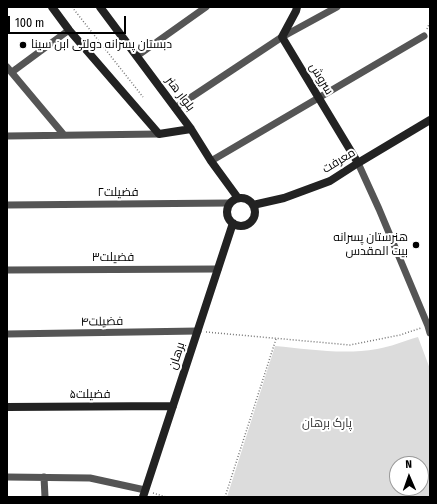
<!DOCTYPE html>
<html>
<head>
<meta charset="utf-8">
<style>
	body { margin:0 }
	#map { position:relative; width:437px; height:504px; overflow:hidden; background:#fff; font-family:"Fira Sans Condensed",sans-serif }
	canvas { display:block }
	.frame { position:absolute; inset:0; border:8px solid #000; pointer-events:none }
	.north { position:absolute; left:389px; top:456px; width:40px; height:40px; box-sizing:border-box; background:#fff; border:1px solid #999; border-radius:50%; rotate:358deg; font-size:11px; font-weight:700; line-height:16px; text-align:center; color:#000 }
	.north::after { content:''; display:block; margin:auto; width:14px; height:18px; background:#000; clip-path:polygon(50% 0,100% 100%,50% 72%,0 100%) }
	.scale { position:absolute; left:8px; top:16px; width:118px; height:18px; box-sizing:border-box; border:2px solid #000; border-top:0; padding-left:5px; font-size:12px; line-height:14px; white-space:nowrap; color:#000; -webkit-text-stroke:3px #fff; paint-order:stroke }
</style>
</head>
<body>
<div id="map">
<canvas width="437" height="504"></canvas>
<div class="frame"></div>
<div class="north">N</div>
<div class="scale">100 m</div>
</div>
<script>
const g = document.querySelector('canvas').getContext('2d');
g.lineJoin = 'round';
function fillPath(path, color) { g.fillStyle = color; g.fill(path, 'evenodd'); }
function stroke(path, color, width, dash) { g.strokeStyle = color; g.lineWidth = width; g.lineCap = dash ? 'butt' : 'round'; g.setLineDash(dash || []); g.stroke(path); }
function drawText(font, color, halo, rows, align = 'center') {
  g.font = font + ' "Fira Sans Condensed",Cairo,sans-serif'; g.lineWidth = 4; g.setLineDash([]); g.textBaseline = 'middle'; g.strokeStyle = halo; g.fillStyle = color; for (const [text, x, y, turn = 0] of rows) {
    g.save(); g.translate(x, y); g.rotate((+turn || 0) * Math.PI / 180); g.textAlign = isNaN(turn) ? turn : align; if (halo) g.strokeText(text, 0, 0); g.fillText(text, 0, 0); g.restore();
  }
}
fillPath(new Path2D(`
	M 418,337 L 430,369 L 430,497 L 227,497 L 275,346 C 308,349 343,355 377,349 C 390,347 404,341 418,337 ZM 397,464 L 421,464 L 421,488 L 397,488 Z`), '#dcdcdc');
stroke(new Path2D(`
	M 72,7 L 143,97
	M 427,29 L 430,22
	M 206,332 L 350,345 L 400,335 L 421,328
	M 153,493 L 166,497
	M 225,497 L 276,339`), '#777', 1.5, [1, 2]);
stroke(new Path2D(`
	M 137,56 L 206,7
	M 7,67 L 64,135
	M 12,72 L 69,30
	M 175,108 L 282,37 L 337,7
	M 7,136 L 159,134
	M 211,161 L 424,36
	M 358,163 L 379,209 L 428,326 L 430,333
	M 7,205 L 230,203
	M 7,270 L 218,269
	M 7,334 L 198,331
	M 7,477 L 90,478 L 145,490
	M 44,477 L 45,497`), '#555', 7);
stroke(new Path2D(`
	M 52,7 L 69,30 L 159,134 L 191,129
	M 100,7 L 191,129 L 211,161 L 238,198
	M 297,7 L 296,11 L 282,37 L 358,163
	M227 212a14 14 0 1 1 28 0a14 14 0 1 1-28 0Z
	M 253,205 L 284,198 L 330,181 L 358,163 L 430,120
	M 7,407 L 173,406
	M 143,497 L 233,223`), '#222', 8);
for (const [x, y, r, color] of [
	[23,45,4,"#000"],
	[416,245,4,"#000"]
]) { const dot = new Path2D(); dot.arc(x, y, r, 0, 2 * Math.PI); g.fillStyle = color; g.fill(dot); stroke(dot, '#fff', 1.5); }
drawText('12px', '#000', '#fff', [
	["دبستان پسرانه دولتی ابن سینا",31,45],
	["هنرستان پسرانه",408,238,"right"],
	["بیت المقدس",408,252,"right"]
], 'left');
drawText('12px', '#000', '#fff', [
	["سروش",321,79,59],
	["بلوار هنر",180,94,53],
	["معرفت",339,161,-31],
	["فضیلت۲",118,193],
	["فضیلت۳",113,258],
	["فضیلت۴",102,322,-1],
	["برهان",177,356,-72],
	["فضیلت۵",90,395]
]);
drawText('12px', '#333', '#fff', [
	["پارک برهان",327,424]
]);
</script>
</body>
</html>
